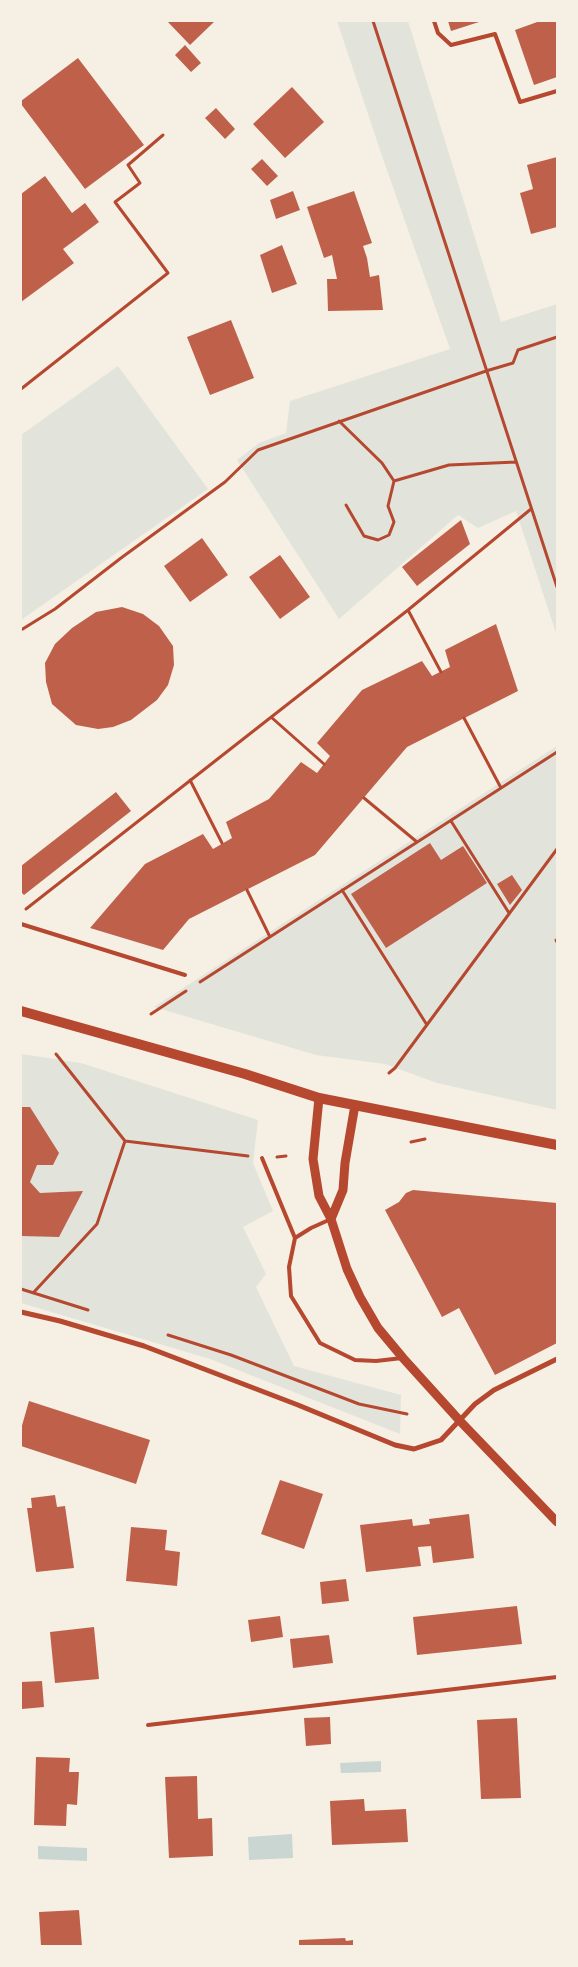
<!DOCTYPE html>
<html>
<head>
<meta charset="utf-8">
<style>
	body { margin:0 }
	#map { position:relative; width:578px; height:1967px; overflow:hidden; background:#f6efe4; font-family:"Work Sans",sans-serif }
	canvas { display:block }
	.frame { position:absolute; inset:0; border:22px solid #f6efe4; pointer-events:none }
</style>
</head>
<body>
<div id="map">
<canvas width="578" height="1967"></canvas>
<div class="frame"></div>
</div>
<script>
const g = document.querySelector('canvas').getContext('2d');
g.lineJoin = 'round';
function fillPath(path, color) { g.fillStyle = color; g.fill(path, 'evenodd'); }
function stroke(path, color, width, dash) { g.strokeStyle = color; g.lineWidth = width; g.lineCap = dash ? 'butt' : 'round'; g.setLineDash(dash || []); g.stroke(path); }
fillPath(new Path2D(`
	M 337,21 L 408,21 L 501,322 L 557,304 L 557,636 L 516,511 L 478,528 L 458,515 L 339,619 L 237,460 L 259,443 L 286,433 L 290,401 L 450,349 L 382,156 Z
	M 118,366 L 208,489 L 21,620 L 21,435 Z
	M 557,746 L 557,1110 L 437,1083 L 385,1064 L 316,1055 L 154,1007 Z
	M 21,1054 L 81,1063 L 258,1120 L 253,1163 L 273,1211 L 243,1227 L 266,1274 L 256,1287 L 294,1366 L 401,1395 L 400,1434 L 210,1359 L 21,1303 Z`), '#e2e4dc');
fillPath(new Path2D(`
	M 381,1761 L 381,1772 L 341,1773 L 340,1763 Z
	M 292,1834 L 293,1858 L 249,1860 L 248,1837 Z
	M 38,1846 L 87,1848 L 87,1861 L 38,1859 Z`), '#c9d6d2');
fillPath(new Path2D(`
	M 167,21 L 215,21 L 190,45 Z
	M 448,21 L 479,21 L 479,22 L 451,31 Z
	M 540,21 L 557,21 L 557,77 L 534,85 L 515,30 Z
	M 185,45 L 201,63 L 191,72 L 175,55 Z
	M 78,58 L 144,145 L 85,189 L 21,104 L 21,101 Z
	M 292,87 L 324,122 L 285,158 L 253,124 Z
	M 216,108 L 235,129 L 225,139 L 205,118 Z
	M 557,157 L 557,227 L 531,234 L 520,193 L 533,189 L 527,165 Z
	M 262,159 L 278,176 L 267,186 L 251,169 Z
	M 45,176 L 72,213 L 85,203 L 99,222 L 63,249 L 74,263 L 21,302 L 21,194 Z
	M 293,191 L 300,210 L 276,219 L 270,200 Z
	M 354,191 L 372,243 L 363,246 L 367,258 L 370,277 L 379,275 L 383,310 L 328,311 L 327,279 L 337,279 L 332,255 L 324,258 L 307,207 Z
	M 282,245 L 297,284 L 272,293 L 260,255 Z
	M 231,320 L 254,378 L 210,395 L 187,337 Z
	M 461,520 L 470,544 L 417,586 L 402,567 Z
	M 202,538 L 228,575 L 190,602 L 164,566 Z
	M 280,555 L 310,597 L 280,619 L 249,577 Z
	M 122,607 L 143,614 L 159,626 L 173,646 L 174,665 L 168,685 L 157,700 L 131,720 L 113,727 L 98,729 L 76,725 L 52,704 L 46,682 L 45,663 L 55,644 L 72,628 L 96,612 Z
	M 496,624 L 518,691 L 407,747 L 315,855 L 189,919 L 163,950 L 90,928 L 145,864 L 203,834 L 213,849 L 232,838 L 226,822 L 269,799 L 301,762 L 317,773 L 330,756 L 317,743 L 362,690 L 422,661 L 432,676 L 450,667 L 445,650 Z
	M 116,792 L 131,811 L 24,895 L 21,892 L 21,866 Z
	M 430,843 L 441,860 L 463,846 L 487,883 L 386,948 L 351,894 Z
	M 512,875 L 522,890 L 510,905 L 497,884 Z
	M 21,1107 L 30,1107 L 59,1153 L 53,1165 L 37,1165 L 30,1182 L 40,1193 L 83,1191 L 59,1237 L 21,1236 Z
	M 413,1190 L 557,1203 L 557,1343 L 495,1375 L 459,1308 L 442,1317 L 385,1210 L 399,1202 L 406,1193 Z
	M 29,1401 L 150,1440 L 136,1484 L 21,1446 L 21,1429 Z
	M 280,1480 L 323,1494 L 304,1549 L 261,1534 Z
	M 55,1495 L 57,1507 L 65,1506 L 74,1568 L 36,1572 L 27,1508 L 32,1508 L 31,1498 Z
	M 469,1514 L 474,1558 L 433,1563 L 431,1546 L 418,1547 L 421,1566 L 366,1572 L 360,1525 L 412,1519 L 413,1526 L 430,1524 L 429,1519 Z
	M 131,1527 L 167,1530 L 165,1550 L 180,1552 L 177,1586 L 126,1581 Z
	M 346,1579 L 349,1601 L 322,1604 L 320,1582 Z
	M 517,1606 L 522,1644 L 417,1655 L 413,1617 Z
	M 280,1616 L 283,1637 L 251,1642 L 248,1620 Z
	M 94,1627 L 99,1679 L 55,1683 L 50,1632 Z
	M 329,1635 L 333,1663 L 293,1668 L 290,1639 Z
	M 42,1681 L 44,1707 L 22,1709 L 21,1682 Z
	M 330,1717 L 331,1744 L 306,1746 L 304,1718 Z
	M 517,1718 L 521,1798 L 481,1799 L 477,1720 Z
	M 36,1757 L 70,1758 L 69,1772 L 79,1772 L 77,1805 L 67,1804 L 66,1826 L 34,1825 Z
	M 197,1776 L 198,1819 L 212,1818 L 213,1856 L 169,1858 L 165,1777 Z
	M 364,1799 L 365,1811 L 406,1809 L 408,1842 L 332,1845 L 330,1801 Z
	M 79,1910 L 82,1946 L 41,1946 L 39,1912 Z
	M 345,1938 L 346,1941 L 353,1940 L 353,1946 L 299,1946 L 299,1940 Z`), '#bf614a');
stroke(new Path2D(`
	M 373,21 L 557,587
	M 21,389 L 168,273 L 115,202 L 140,183 L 128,165 L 163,135
	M 339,421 L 382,463 L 394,481 L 449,465 L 516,462
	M 346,505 L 364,536 L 378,540 L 389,535 L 394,522 L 388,506 L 394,481
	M 408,610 L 441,672
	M 21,630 L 55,609 L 121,558 L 225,482 L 258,450 L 486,371 L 513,363 L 518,350 L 557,337
	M 271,717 L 324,764
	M 464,718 L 501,788
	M 190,780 L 222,843
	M 364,798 L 417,842
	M 451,821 L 509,913
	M 247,890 L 270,937
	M 342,890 L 427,1025
	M 26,909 L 408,610 L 531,509
	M 556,940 L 557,942
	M 200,982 L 557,752
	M 151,1014 L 186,991
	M 56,1054 L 125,1141 L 248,1156
	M 389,1073 L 395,1068 L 557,849
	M 411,1142 L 425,1139
	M 277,1157 L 286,1156
	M 21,1289 L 88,1310
	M 34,1292 L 97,1224 L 125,1141
	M 168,1335 L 231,1355 L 359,1404 L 407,1414`), '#b5482f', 3);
stroke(new Path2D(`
	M 434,21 L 438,33 L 451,45 L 495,34 L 520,102 L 557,91
	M 21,924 L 185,975
	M 262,1158 L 295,1238
	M 331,1219 L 311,1228 L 295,1238 L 289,1267 L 291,1296 L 320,1343 L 355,1360 L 376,1361 L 402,1358
	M 148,1725 L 557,1677`), '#b5482f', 4);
stroke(new Path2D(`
	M 21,1312 L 60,1321 L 144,1346 L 298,1405 L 395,1445 L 414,1449 L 441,1440 L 475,1404 L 494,1390 L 557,1359`), '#b5482f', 5);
stroke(new Path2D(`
	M 319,1098 L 313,1159 L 319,1196 L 331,1219 L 347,1269 L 360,1297 L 378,1328 L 403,1358 L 460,1421 L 557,1522
	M 331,1219 L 343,1190 L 345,1163 L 355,1105`), '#b5482f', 9);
stroke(new Path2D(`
	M 21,1011 L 245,1074 L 319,1098 L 557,1145`), '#b5482f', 10);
</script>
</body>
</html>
